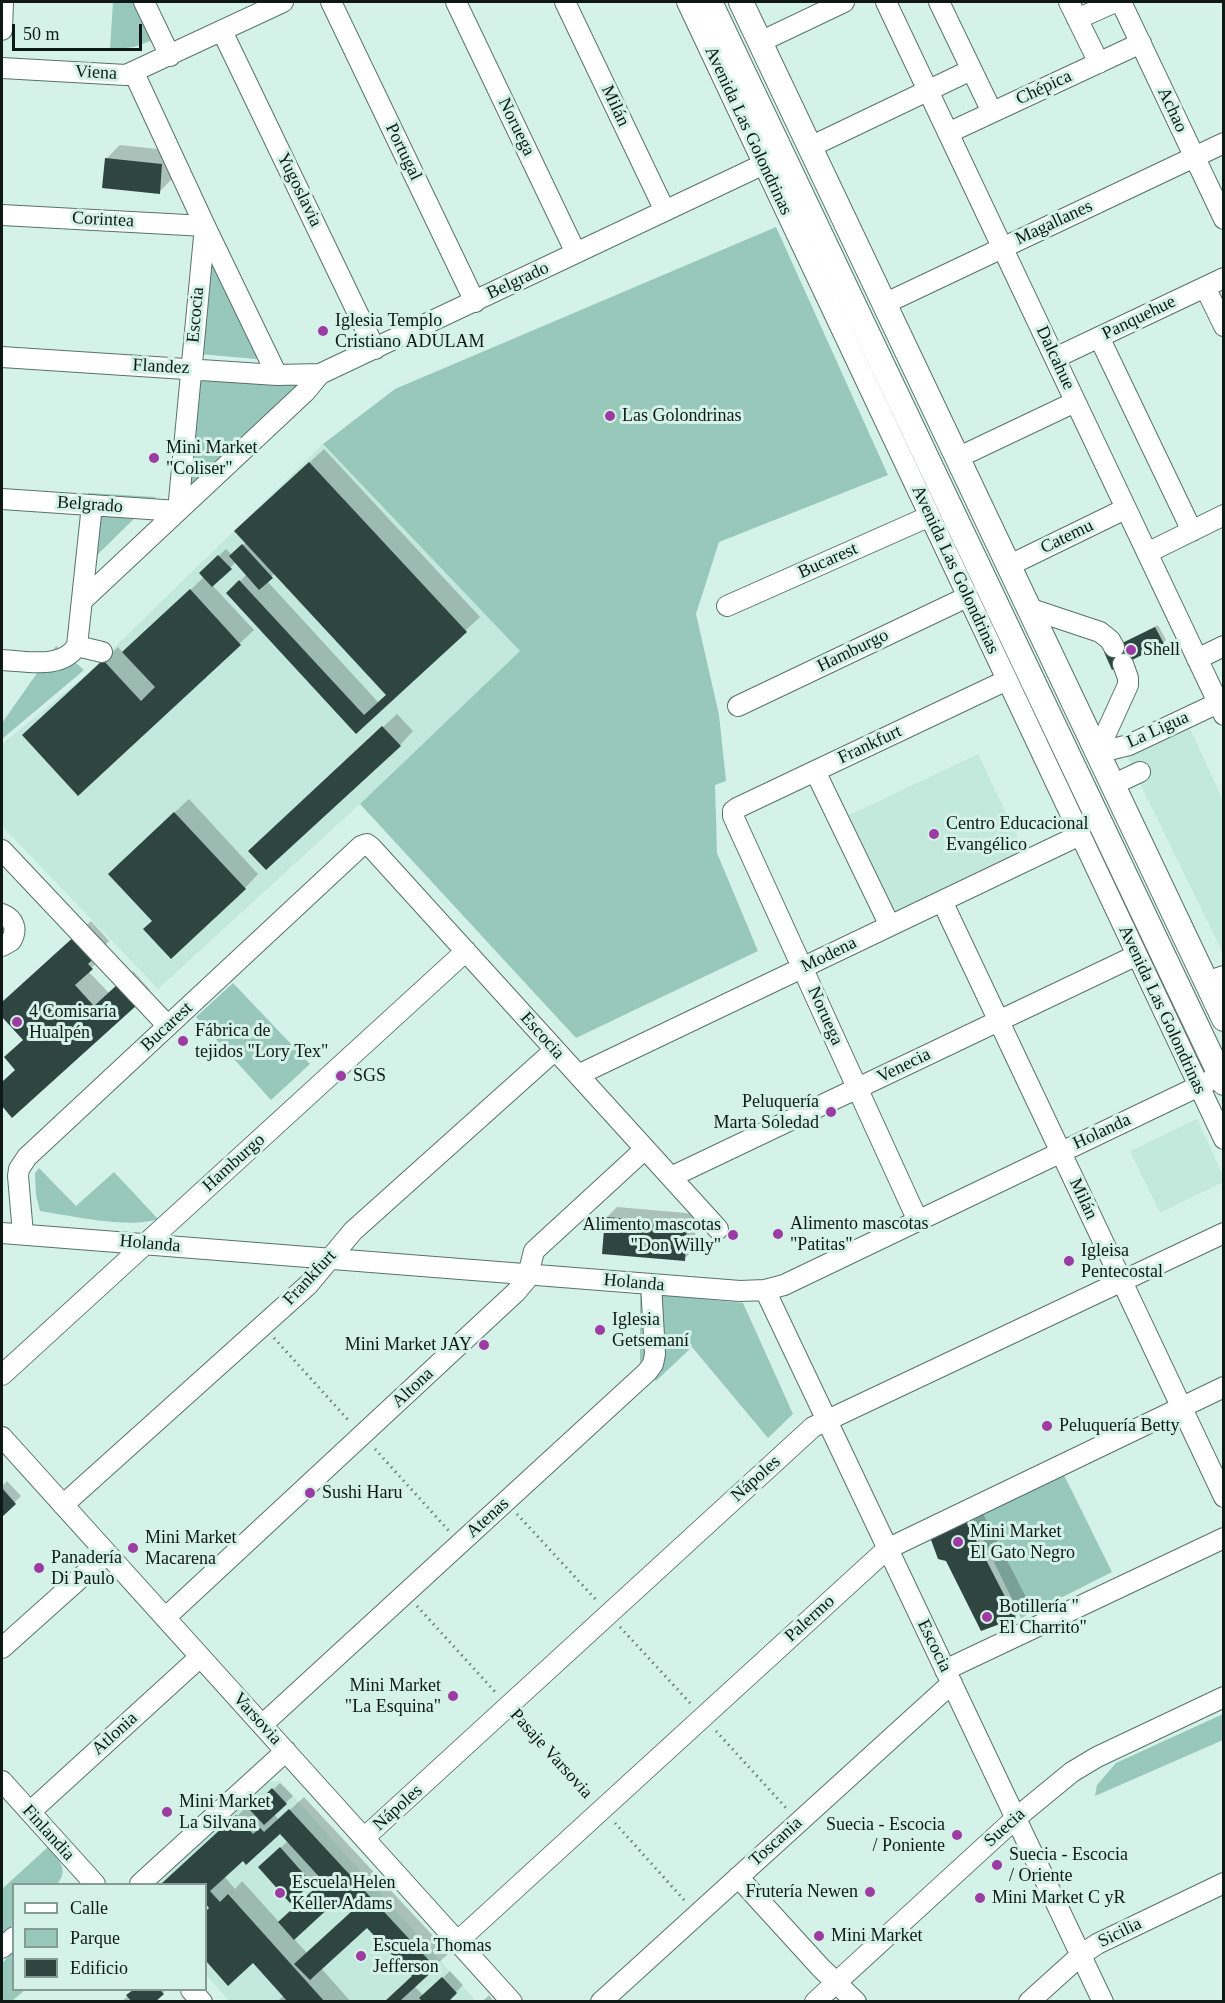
<!DOCTYPE html>
<html>
<head>
<meta charset="utf-8">
<style>
	body { margin:0 }
	#map { position:relative; width:1225px; height:2003px; overflow:hidden; background:#d5f2e8; font-family:"Times New Roman",serif }
	canvas { display:block }
	.frame { position:absolute; inset:0; border:3px solid #0e1916; pointer-events:none }
	.legend { position:absolute; left:12px; top:1883px; width:195px; height:108px; box-sizing:border-box; background:#d5f2e8; border:2px solid #859b94; margin:0; padding:8px 10px; list-style:none; font-size:18px; color:#0e1916 }
	.legend li { display:flex; align-items:center; gap:12px; height:30px }
	.legend b { width:30px; border:2px solid #859b94 }
	.scale { position:absolute; left:12px; top:24px; width:130px; height:27px; box-sizing:border-box; border:3px solid #0e1916; border-top:0; padding-left:8px; font-size:18px; line-height:21px; white-space:nowrap; color:#0e1916; -webkit-text-stroke:4px #d5f2e8; paint-order:stroke }
</style>
</head>
<body>
<div id="map">
<canvas width="1225" height="2003"></canvas>
<div class="frame"></div>
<ul class="legend">
<li><b style="height:8px;background:#fff"></b>Calle</li>
<li><b style="height:16px;background:#98c8b9"></b>Parque</li>
<li><b style="height:16px;background:#2e463f"></b>Edificio</li>
</ul>
<div class="scale">50 m</div>
</div>
<script>
const g = document.querySelector('canvas').getContext('2d');
g.lineJoin = 'round';
function fillPath(path, color) { g.fillStyle = color; g.fill(path, 'evenodd'); }
function stroke(path, color, width, dash) { g.strokeStyle = color; g.lineWidth = width; g.lineCap = dash ? 'butt' : 'round'; g.setLineDash(dash || []); g.stroke(path); }
function drawText(font, color, halo, rows, align = 'center') {
  g.font = font + ' "Times New Roman",serif'; g.lineWidth = 6; g.setLineDash([]); g.textBaseline = 'middle'; g.strokeStyle = halo; g.fillStyle = color; for (const [text, x, y, turn = 0] of rows) {
    g.save(); g.translate(x, y); g.rotate((+turn || 0) * Math.PI / 180); g.textAlign = isNaN(turn) ? turn : align; if (halo) g.strokeText(text, 0, 0); g.fillText(text, 0, 0); g.restore();
  }
}
fillPath(new Path2D(`
	M 323,444 L 520,651 L 360,804 L 158,989 L 2,826 L 2,744 L 85,676 Z
	M 1188,724 L 1223,800 L 1223,953 L 1126,755 Z
	M 978,754 L 1024,851 L 891,914 L 845,817 Z
	M 1197,1119 L 1223,1175 L 1223,1182 L 1160,1213 L 1130,1151 Z
	M 280,1781 L 476,2001 L 229,2001 L 206,1975 L 206,1884 L 153,1884 L 266,1782 Z`), '#c3e9dc');
fillPath(new Path2D(`
	M 113,2 L 138,2 L 156,39 L 134,47 L 110,50 Z
	M 776,227 L 888,475 L 719,542 L 696,614 L 719,715 L 726,781 L 715,785 L 717,853 L 758,951 L 576,1038 L 360,804 L 520,651 L 323,444 L 395,389 Z
	M 210,246 L 267,360 L 199,354 Z
	M 199,381 L 304,383 L 189,489 Z
	M 88,493 L 156,497 L 84,568 Z
	M 56,646 L 84,670 L 2,739 L 2,723 Z
	M 233,983 L 310,1064 L 271,1100 L 196,1017 Z
	M 39,1168 L 76,1206 L 114,1172 L 158,1219 C 129,1229 72,1216 40,1211 L 36,1195 L 35,1173 Z
	M 640,1292 L 743,1303 L 793,1414 L 768,1438 L 692,1347 L 656,1381 L 640,1366 Z
	M 1062,1471 L 1112,1572 L 1021,1618 L 971,1514 Z
	M 1223,1714 L 1223,1740 L 1095,1796 L 1097,1785 L 1116,1763 Z
	M 48,1847 C 58,1858 70,1870 57,1884 L 14,1884 L 13,1924 L 2,1935 L 2,1889 Z
	M 13,1952 L 14,1990 L 25,1990 L 12,2001 L 2,2001 L 2,1963 Z`), '#98c8b9');
fillPath(new Path2D(`
	M 120,145 L 176,151 L 173,178 L 159,192 L 106,159 Z
	M 324,449 L 480,617 L 356,732 L 228,593 L 247,574 L 236,562 L 212,585 L 254,630 L 78,794 L 38,721 L 118,647 L 123,653 L 204,577 L 201,573 L 226,549 L 232,555 L 246,542 L 250,518 ZM 275,573 L 387,694 L 378,702 L 267,581 Z
	M 1158,625 L 1166,640 L 1163,643 L 1108,650 Z
	M 397,714 L 413,731 L 400,745 L 264,837 Z
	M 189,799 L 258,874 L 245,888 L 154,921 L 124,860 Z
	M 91,921 L 109,941 L 101,949 L 106,954 L 88,971 L 109,993 L 133,971 L 150,990 L 12,1116 L 2,1104 L 2,1083 L 17,1069 L 24,1039 L 2,1014 L 2,1003 Z
	M 617,1207 L 697,1214 L 694,1249 L 684,1259 L 607,1217 Z
	M 7,1481 L 21,1496 L 2,1515 L 2,1486 Z
	M 979,1506 L 1029,1603 L 1015,1617 L 947,1559 L 931,1537 Z
	M 280,1783 L 293,1796 L 274,1814 L 279,1820 L 304,1797 L 449,1953 L 414,1986 L 424,1996 L 450,1971 L 463,1985 L 446,2002 L 385,2002 L 413,1976 L 367,1925 L 321,1968 L 351,2002 L 277,2002 L 284,1995 L 253,1961 L 228,1984 L 206,1959 L 206,1912 L 210,1907 L 206,1902 L 206,1884 L 163,1884 L 251,1803 L 255,1807 ZM 280,1832 L 288,1841 L 271,1857 L 311,1882 L 319,1874 L 324,1880 L 280,1923 L 242,1881 L 235,1889 L 224,1876 L 243,1859 ZM 345,1900 L 354,1910 L 307,1953 L 294,1939 L 332,1903 Z
	M 134,1990 L 166,1990 L 153,2002 L 121,2002 Z
	M 489,1995 L 494,2002 L 482,2002 Z`), '#0003');
fillPath(new Path2D(`
	M 105,158 L 162,164 L 160,194 L 102,188 Z
	M 309,462 L 467,632 L 356,734 L 226,593 L 239,580 L 364,715 L 386,695 L 234,531 Z
	M 242,544 L 273,578 L 259,590 L 229,556 Z
	M 218,555 L 232,569 L 212,587 L 199,573 Z
	M 190,589 L 241,645 L 78,796 L 22,735 L 103,660 L 141,701 L 155,687 L 122,652 Z
	M 1155,627 L 1164,644 L 1112,670 L 1104,652 Z
	M 382,726 L 401,746 L 266,870 L 248,851 Z
	M 174,812 L 246,889 L 171,959 L 143,929 L 152,921 L 108,874 Z
	M 77,934 L 96,956 L 88,964 L 93,969 L 75,985 L 94,1006 L 118,984 L 137,1005 L 12,1118 L 2,1106 L 2,1082 L 15,1070 L 4,1057 L 23,1040 L 2,1017 L 2,1002 Z
	M 605,1217 L 687,1223 L 685,1261 L 602,1254 Z
	M 2,1488 L 16,1504 L 2,1517 Z
	M 965,1519 L 1016,1618 L 981,1631 L 946,1561 L 938,1559 L 930,1537 Z
	M 272,1788 L 287,1804 L 264,1825 L 250,1810 Z
	M 289,1809 L 436,1968 L 401,2000 L 402,2002 L 384,2002 L 412,1976 L 367,1928 L 310,1980 L 294,1964 L 352,1911 L 345,1902 L 336,1910 L 332,1905 L 294,1940 L 278,1922 L 323,1881 L 280,1834 L 246,1865 L 243,1861 L 210,1891 L 220,1902 L 228,1894 L 325,2002 L 288,2002 L 253,1963 L 228,1986 L 206,1961 L 206,1911 L 209,1908 L 206,1904 L 206,1884 L 161,1884 L 236,1815 L 253,1834 L 260,1828 L 264,1832 Z
	M 280,1847 L 312,1883 L 290,1903 L 258,1867 Z
	M 442,1977 L 457,1993 L 448,2002 L 423,2002 L 419,1998 Z
	M 133,1990 L 160,1990 L 164,1994 L 155,2002 L 132,2002 L 126,1995 Z`), '#2e463f');
const minor = new Path2D(`
	M 144,2 L 170,56
	M 331,2 L 475,302
	M 456,2 L 576,253
	M 565,2 L 665,211
	M 687,2 L 1224,1139
	M 886,2 L 1224,715
	M 939,2 L 992,112
	M 1069,2 L 1099,63
	M 1121,2 L 1224,219
	M 1077,19 L 1115,2
	M 2,30 L 3,2
	M 222,31 L 375,349
	M 760,42 L 844,2
	M 2,68 L 126,75 L 283,2
	M 134,73 L 205,226 L 277,375
	M 948,133 L 1141,43
	M 810,147 L 971,70
	M 2,215 L 205,226 L 178,511 L 2,499
	M 1205,287 L 1224,326
	M 884,304 L 1224,143
	M 1099,337 L 1192,531
	M 2,357 L 277,375 L 320,374 L 764,164
	M 1055,358 L 1224,278
	M 957,458 L 1075,402
	M 92,505 L 77,646 L 102,652
	M 1147,553 L 1224,515
	M 1008,566 L 1125,509
	M 83,600 L 305,392 L 320,374
	M 727,606 L 930,516
	M 1028,608 L 1100,632 L 1110,640 L 1114,647
	M 1197,659 L 1224,646
	M 2,660 C 27,661 61,670 77,646
	M 738,706 L 967,597
	M 1097,753 L 1129,745 L 1218,703
	M 1097,753 L 1128,685 L 1128,678 L 1123,664
	M 815,771 L 890,926
	M 1112,785 L 1140,772
	M 2,850 L 168,1026
	M 942,901 L 1224,1497
	M 2,914 C 14,919 18,929 11,941 L 2,946
	M 1206,982 L 1224,976
	M 578,1075 L 1080,835
	M 671,1177 L 1137,955
	M 918,1221 L 733,816 L 733,811 L 737,808 L 1007,680
	M 2,1233 L 740,1291 L 765,1290 L 784,1285 L 1220,1076
	M 23,1234 L 18,1176 L 19,1169 L 27,1157 L 361,846 L 367,844 L 371,847 L 718,1229
	M 765,1290 L 1103,2002
	M 2,1375 L 466,951
	M 2,1437 L 512,2002
	M 63,1505 L 308,1285 L 353,1231 L 555,1050
	M 165,1618 L 516,1292 L 527,1279 L 534,1251 L 645,1149
	M 2,1648 L 107,1554
	M 945,1670 L 1224,1538
	M 262,1725 L 647,1372 L 653,1364 L 655,1354 L 651,1284
	M 2,1781 L 95,1884
	M 30,1812 L 200,1657
	M 364,1838 L 813,1427 L 1224,1233
	M 738,1877 L 821,1968 L 856,2002
	M 140,1884 L 286,1751
	M 458,1941 L 887,1549 L 1224,1387
	M 2,1948 L 14,1937
	M 191,1990 L 202,2002
	M 601,2002 L 952,1683
	M 815,2002 L 1016,1818 L 1072,1772 L 1097,1757 L 1224,1697
	M 1029,2002 L 1081,1955 L 1097,1944 L 1224,1883`);
const major = new Path2D(`
	M 710,2 L 1224,1083
	M 741,2 L 1224,1019`);
stroke(minor, '#58726a', 22);
stroke(major, '#58726a', 26);
stroke(new Path2D(`
	M 274,1338 L 350,1422
	M 375,1449 L 449,1531
	M 517,1514 L 598,1602
	M 417,1606 L 497,1694
	M 620,1627 L 691,1704
	M 520,1719 L 590,1796
	M 716,1731 L 788,1810
	M 615,1823 L 685,1901`), '#697c76', 3, [1.5, 4.5]);
stroke(minor, '#fff', 20);
stroke(major, '#fff', 24);
for (const [x, y, r, color] of [
	[323,331,6,"#9c3ba2"],
	[610,416,6,"#9c3ba2"],
	[154,458,6,"#9c3ba2"],
	[1131,650,6,"#9c3ba2"],
	[934,834,6,"#9c3ba2"],
	[17,1022,6,"#9c3ba2"],
	[183,1041,6,"#9c3ba2"],
	[341,1076,6,"#9c3ba2"],
	[831,1112,6,"#9c3ba2"],
	[778,1234,6,"#9c3ba2"],
	[733,1235,6,"#9c3ba2"],
	[1069,1261,6,"#9c3ba2"],
	[600,1330,6,"#9c3ba2"],
	[484,1345,6,"#9c3ba2"],
	[1047,1426,6,"#9c3ba2"],
	[310,1493,6,"#9c3ba2"],
	[958,1542,6,"#9c3ba2"],
	[133,1548,6,"#9c3ba2"],
	[39,1568,6,"#9c3ba2"],
	[987,1617,6,"#9c3ba2"],
	[453,1696,6,"#9c3ba2"],
	[167,1812,6,"#9c3ba2"],
	[957,1835,6,"#9c3ba2"],
	[997,1865,6,"#9c3ba2"],
	[870,1892,6,"#9c3ba2"],
	[280,1893,6,"#9c3ba2"],
	[980,1898,6,"#9c3ba2"],
	[819,1936,6,"#9c3ba2"],
	[361,1956,6,"#9c3ba2"]
]) { const dot = new Path2D(); dot.arc(x, y, r, 0, 2 * Math.PI); g.fillStyle = color; g.fill(dot); stroke(dot, '#d5f2e8', 2); }
drawText('18px', '#0e1916', '#d5f2e8', [
	["Viena",96,73,3],
	["Chépica",1044,88,-25],
	["Milán",615,106,65],
	["Achao",1172,110,65],
	["Noruega",516,127,64],
	["Avenida Las Golondrinas",748,131,65],
	["Portugal",403,152,64],
	["Yugoslavia",299,190,64],
	["Corintea",103,220,3],
	["Magallanes",1054,223,-25],
	["Belgrado",518,281,-25],
	["Escocia",196,315,-85],
	["Panquehue",1139,318,-26],
	["Dalcahue",1055,358,65],
	["Flandez",161,367,3],
	["Belgrado",90,505,4],
	["Catemu",1067,537,-26],
	["Bucarest",828,561,-24],
	["Avenida Las Golondrinas",955,570,65],
	["Hamburgo",853,651,-26],
	["La Ligua",1158,730,-24],
	["Frankfurt",870,745,-25],
	["Modena",829,955,-26],
	["Avenida Las Golondrinas",1162,1010,65],
	["Noruega",825,1016,66],
	["Bucarest",167,1027,-43],
	["Escocia",542,1036,48],
	["Venecia",904,1066,-26],
	["Holanda",1102,1132,-25],
	["Hamburgo",234,1163,-42],
	["Milán",1083,1199,65],
	["Holanda",150,1244,5],
	["Frankfurt",310,1278,-47],
	["Holanda",634,1283,5],
	["Altona",413,1388,-43],
	["Nápoles",756,1479,-42],
	["Atenas",488,1518,-42],
	["Palermo",810,1619,-42],
	["Escocia",934,1646,64],
	["Varsovia",257,1719,48],
	["Atlonia",115,1734,-42],
	["Pasaje Varsovia",551,1754,48],
	["Nápoles",398,1808,-42],
	["Suecia",1005,1828,-42],
	["Finlandia",48,1833,48],
	["Toscania",776,1842,-42],
	["Sicilia",1120,1933,-26]
]);
drawText('18px', '#0e1916', '#d5f2e8', [
	["Iglesia Templo",335,321],
	["Cristiano ADULAM",335,342],
	["Las Golondrinas",622,416],
	["Mini Market",166,448],
	["\"Coliser\"",166,469],
	["Shell",1143,650],
	["Centro Educacional",946,824],
	["Evangélico",946,845],
	["4 Comisaría",29,1012],
	["Hualpén",29,1033],
	["Fábrica de",195,1031],
	["tejidos \"Lory Tex\"",195,1052],
	["SGS",353,1076],
	["Peluquería",819,1102,"right"],
	["Marta Soledad",819,1123,"right"],
	["Alimento mascotas",790,1224],
	["\"Patitas\"",790,1245],
	["Alimento mascotas",721,1225,"right"],
	["\"Don Willy\"",721,1246,"right"],
	["Igleisa",1081,1251],
	["Pentecostal",1081,1272],
	["Iglesia",612,1320],
	["Getsemaní",612,1341],
	["Mini Market JAY",472,1345,"right"],
	["Peluquería Betty",1059,1426],
	["Sushi Haru",322,1493],
	["Mini Market",970,1532],
	["El Gato Negro",970,1553],
	["Mini Market",145,1538],
	["Macarena",145,1559],
	["Panadería",51,1558],
	["Di Paulo",51,1579],
	["Botillería \"",999,1607],
	["El Charrito\"",999,1628],
	["Mini Market",441,1686,"right"],
	["\"La Esquina\"",441,1707,"right"],
	["Mini Market",179,1802],
	["La Silvana",179,1823],
	["Suecia - Escocia",945,1825,"right"],
	["/ Poniente",945,1846,"right"],
	["Suecia - Escocia",1009,1855],
	["/ Oriente",1009,1876],
	["Escuela Helen",292,1883],
	["Keller Adams",292,1904],
	["Frutería Newen",858,1892,"right"],
	["Mini Market C yR",992,1898],
	["Mini Market",831,1936],
	["Escuela Thomas",373,1946],
	["Jefferson",373,1967]
], 'left');
</script>
</body>
</html>
